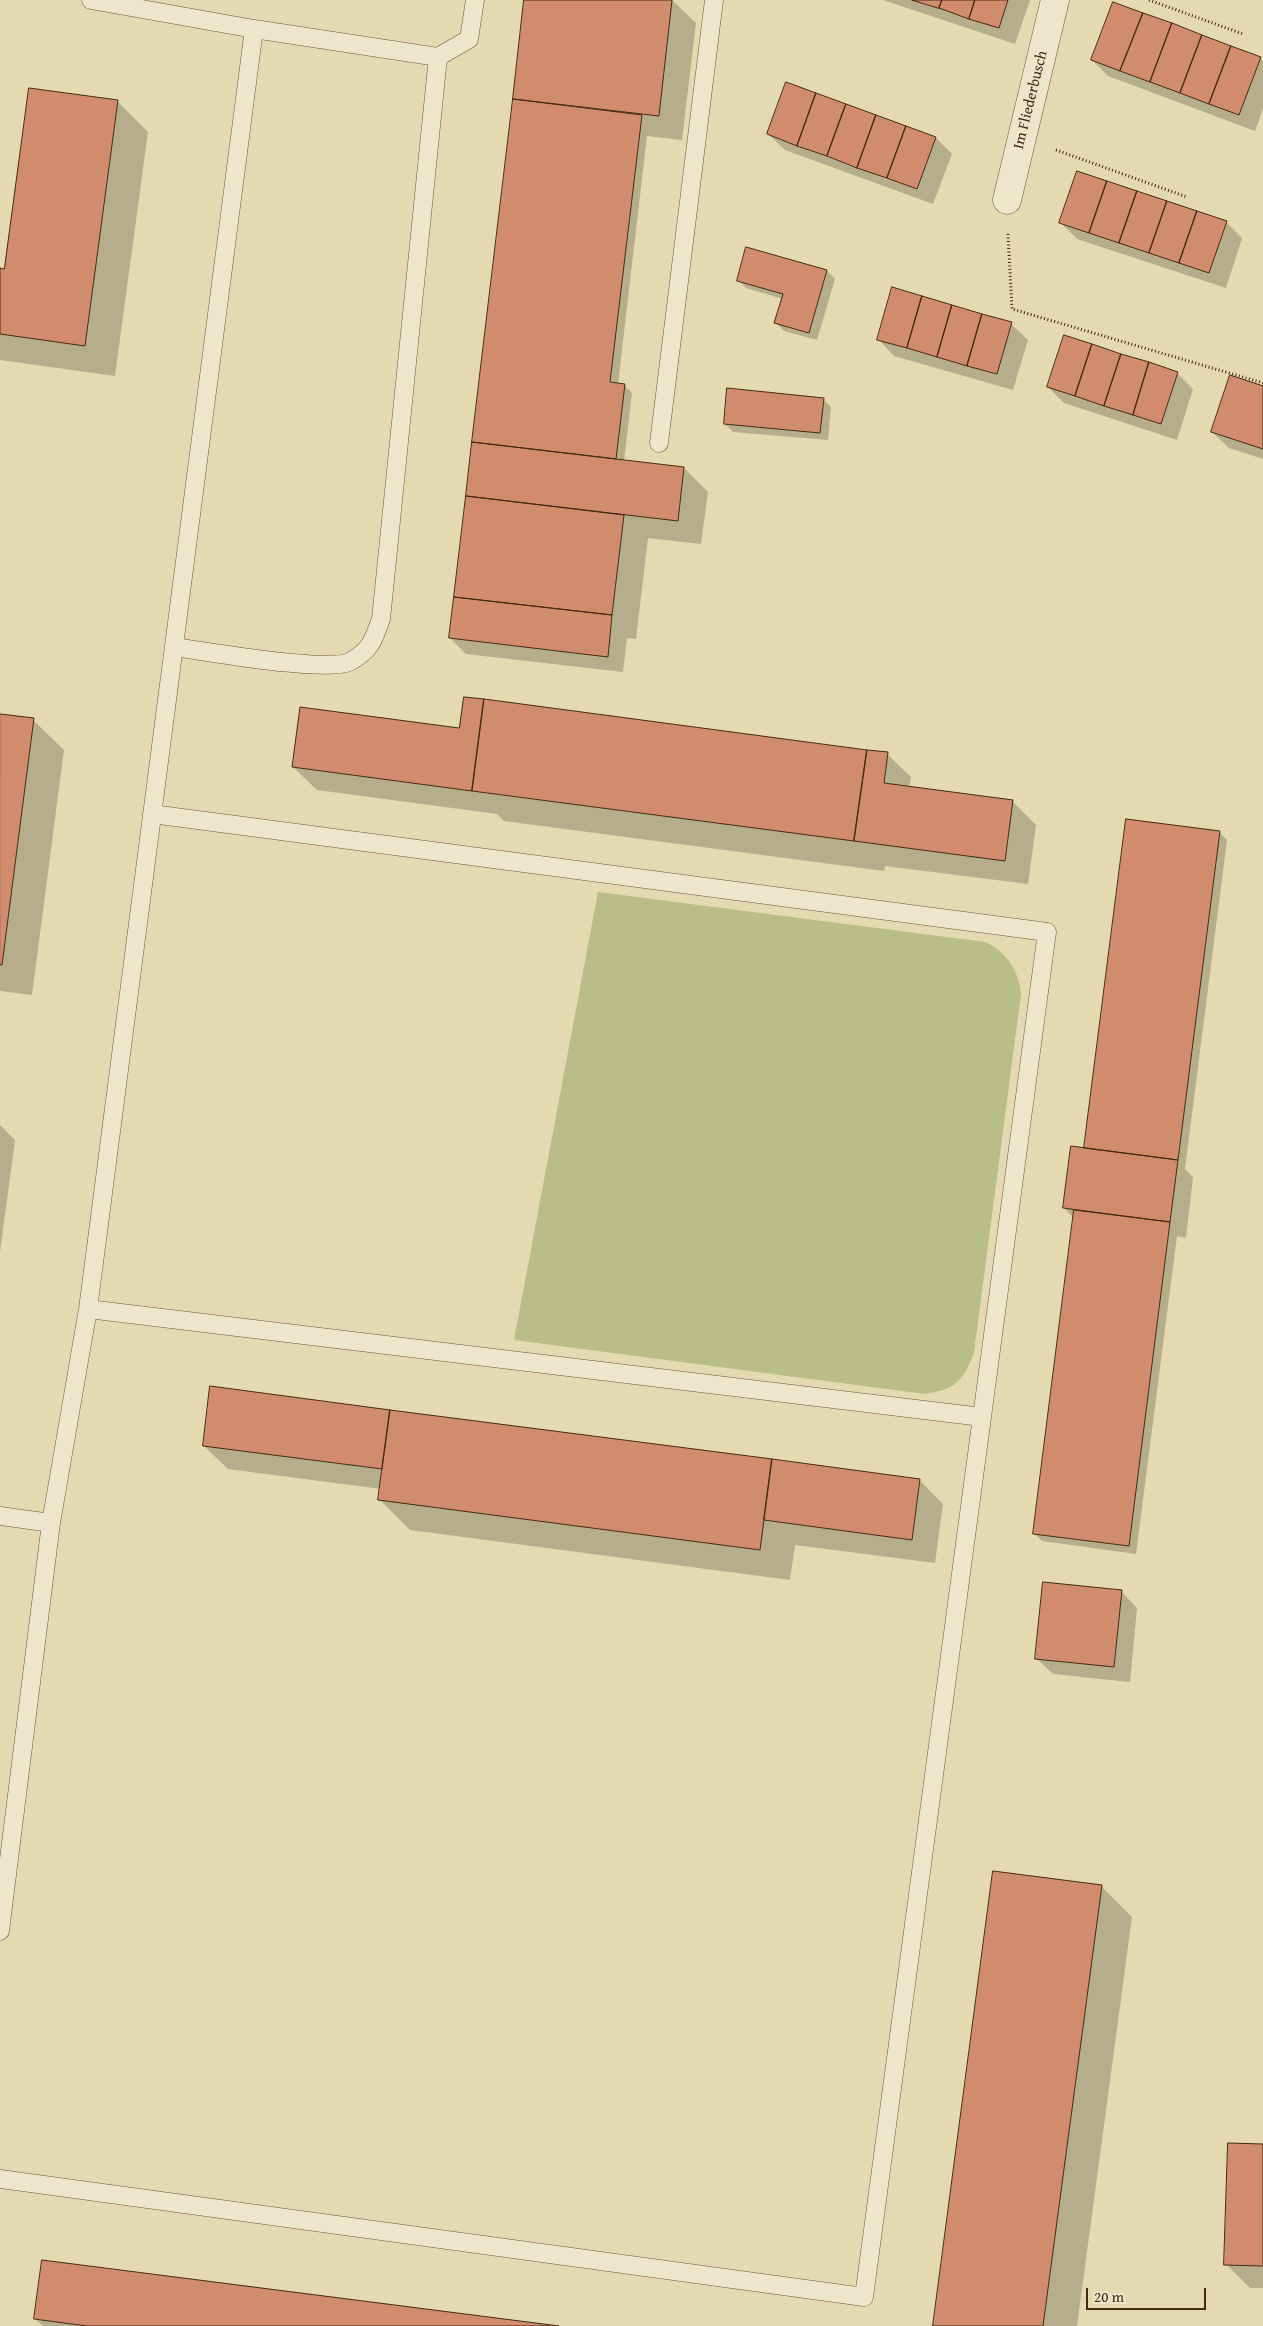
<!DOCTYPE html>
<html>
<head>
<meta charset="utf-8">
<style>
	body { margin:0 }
	#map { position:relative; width:1263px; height:2326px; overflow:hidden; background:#e4d9b0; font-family:"Gentium Book Plus",serif }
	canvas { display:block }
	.scale { position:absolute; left:1086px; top:2288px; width:120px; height:22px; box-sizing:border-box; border:2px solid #442a13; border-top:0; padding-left:6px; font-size:15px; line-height:18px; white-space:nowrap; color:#442a13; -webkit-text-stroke:4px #ede6cc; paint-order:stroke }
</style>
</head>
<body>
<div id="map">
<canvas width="1263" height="2326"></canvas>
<div class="scale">20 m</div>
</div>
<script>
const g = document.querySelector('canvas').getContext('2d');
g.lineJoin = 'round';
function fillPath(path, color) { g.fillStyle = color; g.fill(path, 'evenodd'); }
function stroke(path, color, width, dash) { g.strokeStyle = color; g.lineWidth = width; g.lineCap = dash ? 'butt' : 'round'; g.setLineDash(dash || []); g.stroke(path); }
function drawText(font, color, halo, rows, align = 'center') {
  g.font = font + ' "Gentium Book Plus",serif'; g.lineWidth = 4; g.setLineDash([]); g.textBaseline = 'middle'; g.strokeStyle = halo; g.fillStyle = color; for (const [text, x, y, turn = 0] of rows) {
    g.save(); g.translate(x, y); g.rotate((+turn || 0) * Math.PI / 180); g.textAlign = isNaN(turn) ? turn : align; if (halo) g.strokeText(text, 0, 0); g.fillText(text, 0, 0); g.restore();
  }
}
fillPath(new Path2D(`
	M 598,892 L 985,942 C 1006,951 1019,971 1021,994 L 974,1352 C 964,1381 955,1389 925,1394 L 514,1340 Z`), '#b9be88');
fillPath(new Path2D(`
	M 525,0 L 672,0 L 696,23 L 682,140 L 647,136 L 618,384 L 624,385 L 632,393 L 624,461 L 684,468 L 708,492 L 701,544 L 648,538 L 636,639 L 627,638 L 623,672 L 466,654 L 450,638 Z
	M 883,0 L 1030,0 L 1015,44 Z
	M 1260,58 L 1263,61 L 1263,109 L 1255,131 L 1108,76 L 1092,60 Z
	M 117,101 L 148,132 L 115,376 L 0,360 L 0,269 L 5,270 Z
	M 768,134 L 936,138 L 952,154 L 933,204 L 785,150 Z
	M 1226,222 L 1242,238 L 1226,288 L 1077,239 L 1061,223 Z
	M 747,249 L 827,271 L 835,279 L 817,340 L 784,331 L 776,323 L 783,299 L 746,288 L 738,280 Z
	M 1011,324 L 1028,340 L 1013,390 L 894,356 L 878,339 Z
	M 1177,373 L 1193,389 L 1177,440 L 1064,403 L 1048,387 Z
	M 1263,387 L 1263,459 L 1229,448 L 1212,432 Z
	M 823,399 L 831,407 L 828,440 L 733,432 L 725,424 Z
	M 0,715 L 33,720 L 64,750 L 32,995 L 0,991 Z
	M 460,730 L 887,754 L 911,777 L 909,788 L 1012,801 L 1036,825 L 1028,884 L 885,866 L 884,871 L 504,821 L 497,814 L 317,790 L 293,767 Z
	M 1219,832 L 1227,840 L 1185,1169 L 1193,1177 L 1186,1238 L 1177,1236 L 1136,1554 L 1042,1541 L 1034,1533 L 1074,1218 L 1064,1208 Z
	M 0,1125 L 15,1140 L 0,1252 Z
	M 212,1388 L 919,1480 L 943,1504 L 935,1563 L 795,1545 L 790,1580 L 410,1530 L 379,1499 L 381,1489 L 228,1469 L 204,1446 Z
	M 1121,1591 L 1137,1608 L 1130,1682 L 1053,1674 L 1036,1658 Z
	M 1101,1886 L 1132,1917 L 1077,2326 L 934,2326 Z
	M 1263,2145 L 1263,2288 L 1250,2288 L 1226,2264 Z
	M 35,2319 L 549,2326 L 43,2326 Z`), '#0003');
const building = new Path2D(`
	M 524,0 L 672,0 L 659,116 L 513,99 Z
	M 912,0 L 942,0 L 939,8 Z
	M 942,0 L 975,0 L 969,19 L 939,8 Z
	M 975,0 L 1008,0 L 999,28 L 969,19 Z
	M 1113,2 L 1143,13 L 1120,71 L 1091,60 Z
	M 1143,13 L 1172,23 L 1150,82 L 1120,71 Z
	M 1172,23 L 1202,35 L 1180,93 L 1150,82 Z
	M 1202,35 L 1231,46 L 1209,104 L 1180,93 Z
	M 1231,46 L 1261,57 L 1239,115 L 1209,104 Z
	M 786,82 L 816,93 L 797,146 L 767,134 Z
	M 29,88 L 118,100 L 85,346 L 0,334 L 0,268 L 4,269 Z
	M 816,93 L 846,104 L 827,156 L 797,146 Z
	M 513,99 L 642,115 L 610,382 L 625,384 L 616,459 L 472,442 Z
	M 846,104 L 876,115 L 857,168 L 827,156 Z
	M 876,115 L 906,126 L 887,178 L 857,168 Z
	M 906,126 L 936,137 L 917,189 L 887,178 Z
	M 1077,171 L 1107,181 L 1089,233 L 1059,223 Z
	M 1107,181 L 1137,191 L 1119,243 L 1089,233 Z
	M 1137,191 L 1167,201 L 1149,253 L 1119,243 Z
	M 1167,201 L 1197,211 L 1179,263 L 1149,253 Z
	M 1197,211 L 1227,221 L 1209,273 L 1179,263 Z
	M 746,247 L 827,270 L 809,333 L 774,323 L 783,294 L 737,281 Z
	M 892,287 L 922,296 L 907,348 L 877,340 Z
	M 922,296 L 952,305 L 937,357 L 907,348 Z
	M 952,305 L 982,314 L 967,366 L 937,357 Z
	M 982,314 L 1012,322 L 997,374 L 967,366 Z
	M 1064,335 L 1092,344 L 1075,396 L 1047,387 Z
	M 1092,344 L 1121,354 L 1104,406 L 1075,396 Z
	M 1121,354 L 1149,362 L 1133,415 L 1104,406 Z
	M 1149,362 L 1178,372 L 1161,424 L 1133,415 Z
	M 1230,375 L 1263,386 L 1263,449 L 1211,432 Z
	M 727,388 L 824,398 L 820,433 L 724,424 Z
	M 472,442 L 684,467 L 678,521 L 466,496 Z
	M 466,496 L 624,515 L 612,615 L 454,597 Z
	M 454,597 L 612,615 L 608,657 L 449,638 Z
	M 464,697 L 484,699 L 472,791 L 292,767 L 300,707 L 459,728 Z
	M 484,699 L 867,750 L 854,841 L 472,791 Z
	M 0,714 L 34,718 L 2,965 L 0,965 Z
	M 867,750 L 888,752 L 884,783 L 1013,800 L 1005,861 L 854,841 Z
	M 1126,819 L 1220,831 L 1178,1160 L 1084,1148 Z
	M 1071,1146 L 1178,1160 L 1170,1222 L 1063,1208 Z
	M 1074,1210 L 1170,1222 L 1129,1546 L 1033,1534 Z
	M 210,1386 L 390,1410 L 382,1469 L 203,1446 Z
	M 390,1410 L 772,1459 L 760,1550 L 378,1500 Z
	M 772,1459 L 920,1479 L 912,1540 L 764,1520 Z
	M 1043,1582 L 1122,1590 L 1114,1667 L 1035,1659 Z
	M 993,1871 L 1102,1885 L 1043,2326 L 933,2326 Z
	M 1228,2143 L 1263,2144 L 1263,2266 L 1224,2265 Z
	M 42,2260 L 559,2326 L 87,2326 L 34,2319 Z`);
fillPath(building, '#d18c6e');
stroke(building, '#442a13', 1);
const service = new Path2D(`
	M 91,0 L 254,29 L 438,57 L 469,39 L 475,0
	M 659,443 L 714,0
	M 174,647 C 205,651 330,674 351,661 C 372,649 373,640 381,619 L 438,57
	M 88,1309 L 982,1417
	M 0,1516 L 51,1523
	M 0,1931 L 51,1523 L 88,1309 L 254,29
	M 0,2179 L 864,2297 L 1047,932 L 152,814`);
const minor = new Path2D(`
	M 1007,200 L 1055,0`);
stroke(service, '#6c563a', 19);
stroke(minor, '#6c563a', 29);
stroke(new Path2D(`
	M 1149,0 L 1243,34
	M 1056,150 L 1187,197
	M 1008,234 L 1012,309 L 1263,383`), '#442a13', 3, [1, 2.5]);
stroke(service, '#ede6cc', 18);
stroke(minor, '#ede6cc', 28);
drawText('15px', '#442a13', '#ede6cc', [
	["Im Fliederbusch",1031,100,-76]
]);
</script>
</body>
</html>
